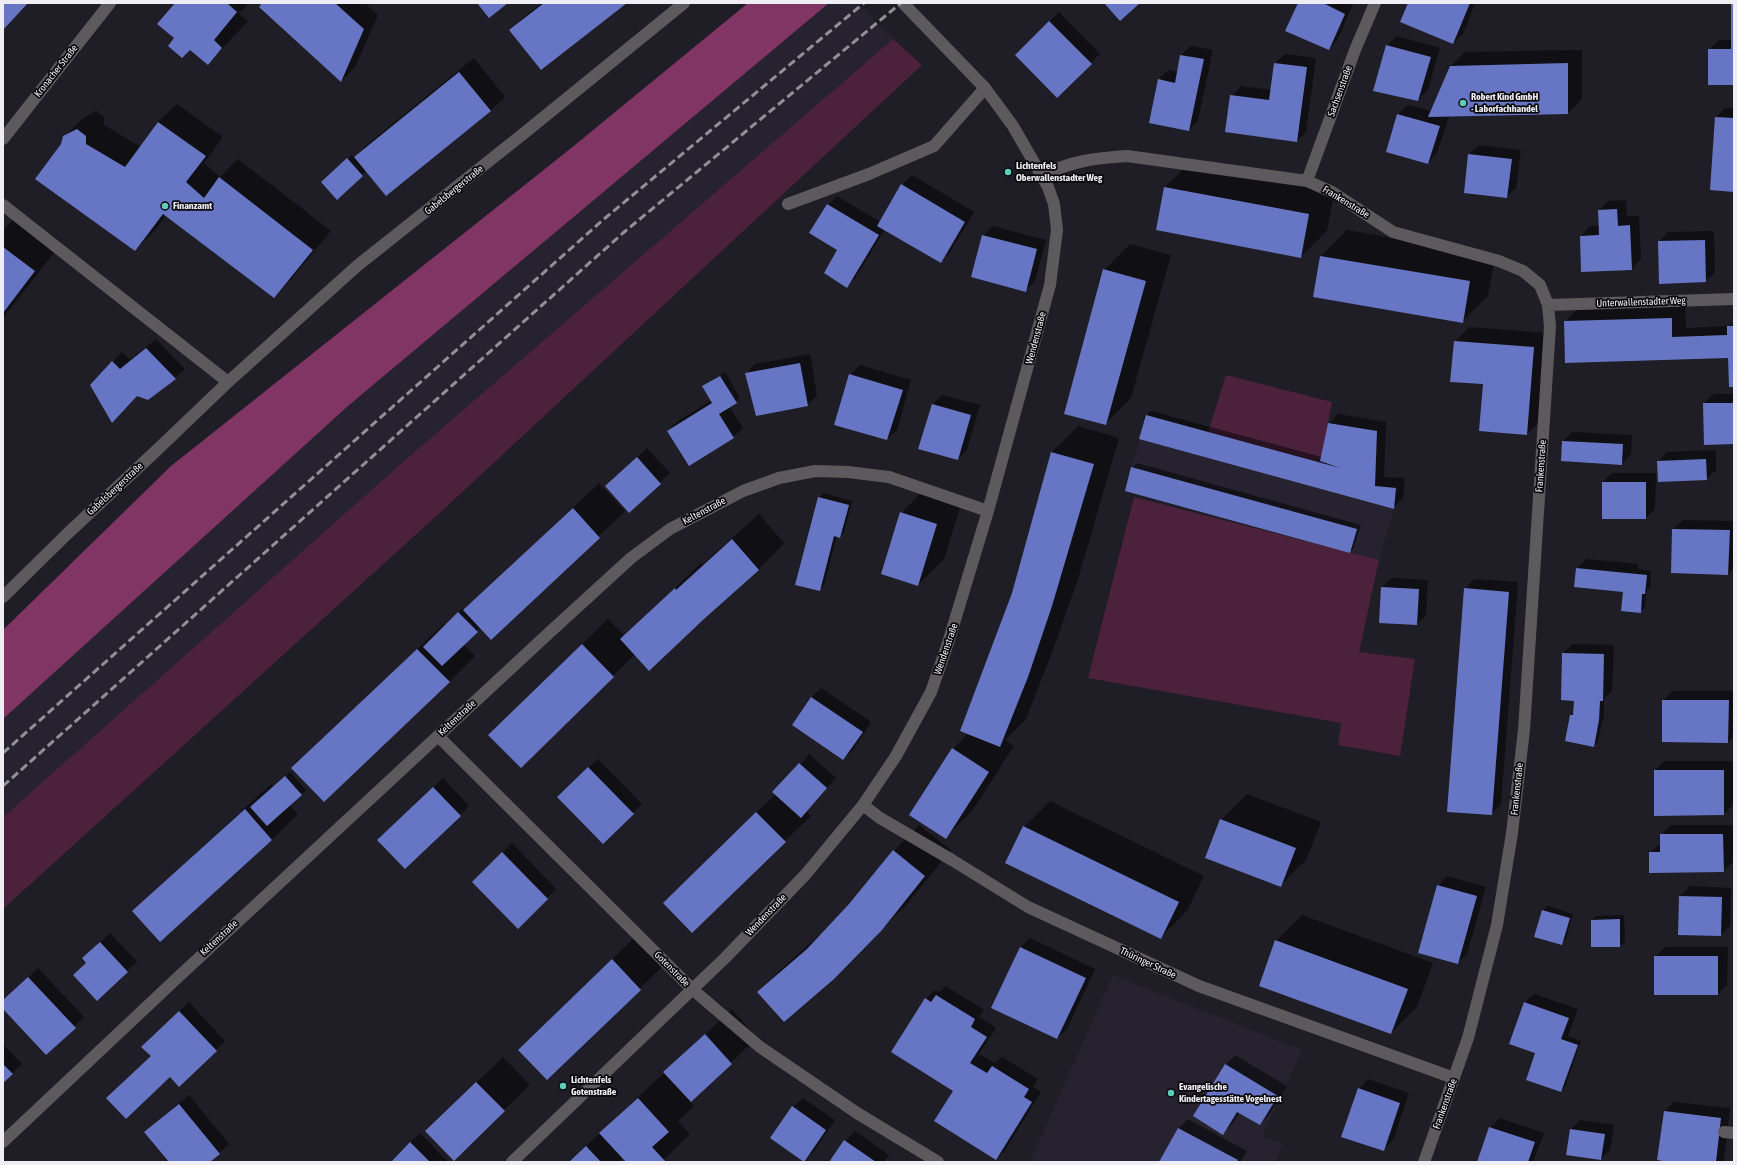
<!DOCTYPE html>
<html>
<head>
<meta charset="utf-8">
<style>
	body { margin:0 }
	#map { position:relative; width:1737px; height:1165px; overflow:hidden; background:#1f1d25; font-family:"Asap Condensed",sans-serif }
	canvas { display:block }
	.frame { position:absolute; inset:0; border:4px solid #efeef4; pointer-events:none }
</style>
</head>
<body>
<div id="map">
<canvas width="1737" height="1165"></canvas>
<div class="frame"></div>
</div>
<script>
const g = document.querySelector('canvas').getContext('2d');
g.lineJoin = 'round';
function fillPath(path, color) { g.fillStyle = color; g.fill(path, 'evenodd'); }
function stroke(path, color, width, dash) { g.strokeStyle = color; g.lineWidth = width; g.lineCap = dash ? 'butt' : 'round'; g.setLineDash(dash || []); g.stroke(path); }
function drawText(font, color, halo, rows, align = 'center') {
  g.font = font + ' "Asap Condensed",sans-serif'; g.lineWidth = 3.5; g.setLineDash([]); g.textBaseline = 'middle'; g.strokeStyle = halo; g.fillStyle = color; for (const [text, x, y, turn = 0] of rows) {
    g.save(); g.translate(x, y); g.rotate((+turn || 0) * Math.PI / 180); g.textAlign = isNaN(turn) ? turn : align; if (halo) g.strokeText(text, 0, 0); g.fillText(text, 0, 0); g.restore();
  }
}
fillPath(new Path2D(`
	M 829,3 L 858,3 L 893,39 L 404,461 L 3,817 L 3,719 L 348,406 Z
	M 1146,415 L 1344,469 L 1337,494 L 1394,509 L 1379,560 L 1125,491 Z
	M 1113,975 L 1302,1050 L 1262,1136 L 1283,1144 L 1275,1162 L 1030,1162 Z`), '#262230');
fillPath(new Path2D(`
	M 893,39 L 922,65 L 443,510 L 3,909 L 3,817 L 404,461 Z
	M 1226,375 L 1332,402 L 1320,462 L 1208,432 Z
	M 1134,497 L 1379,560 L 1359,652 L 1415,659 L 1400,756 L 1338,745 L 1341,723 L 1088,678 Z`), '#4c213c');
fillPath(new Path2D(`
	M 748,3 L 829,3 L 348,406 L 3,719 L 3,630 L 171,466 L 570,149 Z`), '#813565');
fillPath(new Path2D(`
	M 177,3 L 248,3 L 239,14 L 248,21 L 208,64 L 176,38 Z
	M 264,3 L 365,3 L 378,15 L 355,67 L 341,81 Z
	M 542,3 L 625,3 L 511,31 L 525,16 Z
	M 1299,3 L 1353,4 L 1338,39 L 1329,49 Z
	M 1409,3 L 1475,3 L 1463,34 L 1453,43 Z
	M 1734,3 L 1734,84 L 1709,50 L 1719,40 L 1732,40 L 1732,5 Z
	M 1059,12 L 1100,54 L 1057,97 L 1016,55 Z
	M 1396,36 L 1440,48 L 1428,90 L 1418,100 L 1387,46 Z
	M 1191,46 L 1213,50 L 1198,120 L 1189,130 L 1158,80 L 1168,70 L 1178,72 L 1181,55 Z
	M 1582,50 L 1582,99 L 1568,113 L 1449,116 L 1437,153 L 1428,163 L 1388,151 L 1398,114 L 1408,105 L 1431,111 L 1451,66 L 1465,52 Z
	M 1285,54 L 1316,58 L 1306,132 L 1297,141 L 1231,96 L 1241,86 L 1272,90 L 1275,63 Z
	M 474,58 L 505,97 L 490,111 L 366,171 L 362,175 L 326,177 L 352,155 L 354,157 L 369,143 Z
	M 177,104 L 223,137 L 204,163 L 220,177 L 238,159 L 331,231 L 292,278 L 274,296 L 166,215 L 154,232 L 135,250 L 62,145 L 64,137 L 83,118 L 96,111 L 104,117 L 104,125 L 141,147 L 158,122 Z
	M 1725,108 L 1734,108 L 1734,191 L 1716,117 Z
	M 1479,145 L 1521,150 L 1516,188 L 1506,197 L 1465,192 L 1469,154 Z
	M 1191,161 L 1335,188 L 1327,231 L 1301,257 L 1165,187 Z
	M 912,175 L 974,212 L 950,252 L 940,262 L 885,229 L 856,277 L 847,286 L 828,205 L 837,196 L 881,222 L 902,185 Z
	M 1626,200 L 1627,216 L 1639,216 L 1641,259 L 1632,269 L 1582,271 L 1581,236 L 1590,226 L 1599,226 L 1599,211 L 1608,201 Z
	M 19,214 L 60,245 L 3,318 L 3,230 Z
	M 993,226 L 1046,240 L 1035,281 L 1025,291 L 983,236 Z
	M 1347,230 L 1495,256 L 1488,296 L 1462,322 L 1314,296 L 1321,256 Z
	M 1714,231 L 1715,272 L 1706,281 L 1659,242 L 1668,232 Z
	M 1130,244 L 1171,255 L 1131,398 L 1105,424 L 1104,270 Z
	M 1685,304 L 1686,328 L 1729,326 L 1734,321 L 1734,386 L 1729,357 L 1565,322 L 1579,307 Z
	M 1469,327 L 1548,333 L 1541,420 L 1527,434 L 1484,383 L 1455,342 Z
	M 156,339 L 185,369 L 175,378 L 148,399 L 137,395 L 91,385 L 122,352 L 130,360 Z
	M 810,354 L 817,396 L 807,405 L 746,374 L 755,364 Z
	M 860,365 L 911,380 L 897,430 L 887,439 L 850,375 Z
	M 725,372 L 740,398 L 729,406 L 743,428 L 733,437 L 668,431 L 678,421 L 712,400 L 704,386 Z
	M 1714,394 L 1734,394 L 1734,443 L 1704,403 Z
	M 942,395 L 980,405 L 967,450 L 958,459 L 933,404 Z
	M 1151,411 L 1322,457 L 1329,424 L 1338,414 L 1386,422 L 1384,477 L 1405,478 L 1403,498 L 1393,508 L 1147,415 Z
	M 1078,426 L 1119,438 L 1078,579 L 1053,650 L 1026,719 L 1005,740 L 1014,746 L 972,811 L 946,837 L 953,749 L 968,733 L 1013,593 L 1052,452 Z
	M 1572,432 L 1632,435 L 1631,454 L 1622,464 L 1562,460 L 1563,441 Z
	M 647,448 L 670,473 L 630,511 L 616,477 Z
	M 1716,450 L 1716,470 L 1707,479 L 1658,462 L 1667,452 Z
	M 1137,463 L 1361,525 L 1354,547 L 1350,552 L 1132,468 Z
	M 1612,473 L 1656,473 L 1655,509 L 1646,518 L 1603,482 Z
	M 599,483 L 625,511 L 491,639 L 481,627 L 463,644 L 475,656 L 449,682 L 318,742 L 444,624 L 446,626 L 463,608 L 465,610 Z
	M 927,487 L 963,498 L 944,559 L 918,585 L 901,513 Z
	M 824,493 L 852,501 L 844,532 L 840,537 L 837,536 L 824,585 L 820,590 L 819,498 Z
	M 759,514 L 784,543 L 759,569 L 703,619 L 635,654 L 613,676 L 516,709 L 608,619 L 625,636 L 701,563 L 703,564 Z
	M 1683,520 L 1734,521 L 1734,567 L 1728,574 L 1673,529 Z
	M 1586,559 L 1638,564 L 1638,569 L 1651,571 L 1650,588 L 1646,592 L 1645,607 L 1640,612 L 1624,591 L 1577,569 Z
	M 1392,578 L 1428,580 L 1426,615 L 1417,624 L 1382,587 Z
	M 1474,579 L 1518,582 L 1501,805 L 1491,814 L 1465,589 Z
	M 1572,644 L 1614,645 L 1612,691 L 1604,699 L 1604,715 L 1598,741 L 1594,746 L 1571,715 L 1574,712 L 1575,700 L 1563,654 Z
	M 821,688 L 871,722 L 853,750 L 843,759 L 793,725 L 812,697 Z
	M 1673,691 L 1734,691 L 1734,736 L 1728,742 L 1663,700 Z
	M 809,754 L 836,778 L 806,811 L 811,816 L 785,841 L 690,877 L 776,794 Z
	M 598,759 L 642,804 L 603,842 L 558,797 Z
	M 1664,761 L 1733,761 L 1733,805 L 1724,814 L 1655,771 Z
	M 290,772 L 306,790 L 289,805 L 298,814 L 272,840 L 160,940 L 134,911 L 160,886 L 271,784 L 273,787 Z
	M 443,778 L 469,806 L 460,815 L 388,831 Z
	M 1247,794 L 1321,822 L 1306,860 L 1280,886 L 1221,820 Z
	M 1050,801 L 1204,876 L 1187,911 L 1161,937 L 1024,827 Z
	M 919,825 L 951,850 L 908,903 L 833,978 L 759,992 L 784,966 L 826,930 L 850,904 L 894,851 Z
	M 1671,825 L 1733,825 L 1733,862 L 1723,871 L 1650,853 L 1661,843 L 1661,835 Z
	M 512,843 L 556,889 L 518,927 L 473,882 Z
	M 1447,876 L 1486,887 L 1467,954 L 1457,963 L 1438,886 Z
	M 1690,886 L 1731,888 L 1730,926 L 1720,935 L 1679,934 L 1680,896 Z
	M 1547,906 L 1573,914 L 1566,939 L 1561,943 L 1543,911 Z
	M 1302,915 L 1433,963 L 1417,1007 L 1391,1033 L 1276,941 Z
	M 1624,915 L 1625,941 L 1620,946 L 1592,920 L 1596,916 Z
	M 110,933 L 137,962 L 127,971 L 93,949 Z
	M 638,934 L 666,963 L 547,1079 L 545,1024 Z
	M 1030,938 L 1095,969 L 1067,1029 L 1057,1038 L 1021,947 Z
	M 1665,947 L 1728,947 L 1727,985 L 1718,994 L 1655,957 Z
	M 38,968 L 84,1017 L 46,1053 L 3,1008 L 3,1002 Z
	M 946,986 L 984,1010 L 979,1017 L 996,1028 L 979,1054 L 995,1063 L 1002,1057 L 1038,1079 L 1033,1087 L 1041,1092 L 1005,1150 L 996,1159 L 954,1091 L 926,999 L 935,990 L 940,992 Z
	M 1534,994 L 1578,1009 L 1568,1036 L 1581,1041 L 1565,1087 L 1561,1091 L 1536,1054 L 1525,1003 Z
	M 189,1002 L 225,1041 L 216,1050 L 152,1056 L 152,1037 Z
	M 732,1009 L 757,1038 L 690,1101 L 694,1106 L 678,1121 L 690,1134 L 662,1162 L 627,1162 L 623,1158 L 619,1162 L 569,1162 Z
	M 3,1044 L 22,1064 L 3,1082 Z
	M 1235,1055 L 1287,1086 L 1269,1115 L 1260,1124 L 1240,1112 L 1232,1124 L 1223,1133 L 1194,1116 L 1226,1064 Z
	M 503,1057 L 530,1085 L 504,1110 L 452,1106 Z
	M 1368,1079 L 1409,1093 L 1393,1140 L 1383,1150 L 1359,1089 Z
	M 189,1095 L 229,1144 L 209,1162 L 171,1162 L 146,1132 Z
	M 803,1098 L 835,1120 L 814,1151 L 804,1161 L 793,1107 Z
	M 1674,1102 L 1730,1108 L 1724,1159 L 1721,1162 L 1674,1162 L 1658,1159 L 1665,1111 Z
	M 1500,1118 L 1544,1133 L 1533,1162 L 1478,1162 L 1490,1128 Z
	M 1188,1119 L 1247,1151 L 1240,1162 L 1160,1162 L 1179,1128 Z
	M 1580,1120 L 1614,1125 L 1610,1150 L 1601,1159 L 1571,1129 Z
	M 855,1131 L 889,1155 L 884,1162 L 830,1162 L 845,1141 Z
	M 420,1133 L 448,1162 L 391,1162 Z`), '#0007');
fillPath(new Path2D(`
	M 3,3 L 28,3 L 3,30 Z
	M 175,3 L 227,3 L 237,12 L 214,40 L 222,48 L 208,65 L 190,50 L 182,58 L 168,46 L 174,38 L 157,24 Z
	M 262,3 L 335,3 L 364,29 L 341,82 L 259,7 Z
	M 477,3 L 508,3 L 489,18 Z
	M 544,3 L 627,3 L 541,70 L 509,30 Z
	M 1104,3 L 1140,3 L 1120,21 Z
	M 1298,3 L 1323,3 L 1345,14 L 1329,50 L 1285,31 Z
	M 1408,3 L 1470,3 L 1453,44 L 1400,22 Z
	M 1731,4 L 1734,4 L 1734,85 L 1708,85 L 1708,49 L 1731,49 Z
	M 1049,21 L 1092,64 L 1057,98 L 1015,55 Z
	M 1386,45 L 1431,57 L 1418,101 L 1373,91 Z
	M 1180,55 L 1204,59 L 1189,131 L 1149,123 L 1158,79 L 1175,83 Z
	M 1274,63 L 1307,67 L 1297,142 L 1225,132 L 1230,95 L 1269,100 Z
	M 1568,63 L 1568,114 L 1428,117 L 1450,66 Z
	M 459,72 L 491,111 L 386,196 L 354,157 Z
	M 1397,114 L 1440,126 L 1428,164 L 1386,152 Z
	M 1715,117 L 1734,118 L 1734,192 L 1710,190 Z
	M 158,122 L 206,156 L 186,182 L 204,198 L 219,177 L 313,250 L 274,298 L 163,214 L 135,251 L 35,179 L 61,144 L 63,136 L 77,129 L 86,136 L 86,144 L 125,167 Z
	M 1468,154 L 1512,159 L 1507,198 L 1464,193 Z
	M 347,158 L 363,176 L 337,200 L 321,182 Z
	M 901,184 L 965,222 L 941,263 L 877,226 Z
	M 1164,187 L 1309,214 L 1301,258 L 1156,230 Z
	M 827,204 L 879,235 L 847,288 L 824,273 L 837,250 L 809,233 Z
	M 1617,209 L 1618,226 L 1630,225 L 1632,270 L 1581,272 L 1580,236 L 1599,235 L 1598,210 Z
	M 982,235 L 1037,249 L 1026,292 L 971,277 Z
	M 1705,240 L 1706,282 L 1659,284 L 1658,241 Z
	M 3,247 L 35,271 L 3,313 Z
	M 1320,256 L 1470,281 L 1463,323 L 1313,297 Z
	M 1103,269 L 1146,281 L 1106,425 L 1064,414 Z
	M 1672,318 L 1672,337 L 1727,335 L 1727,326 L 1734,326 L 1734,387 L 1729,387 L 1728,358 L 1565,363 L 1564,321 Z
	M 1454,341 L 1534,347 L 1527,435 L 1479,431 L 1483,384 L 1450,382 Z
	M 146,348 L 176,379 L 148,400 L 137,396 L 112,423 L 90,385 L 112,361 L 120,369 Z
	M 800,363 L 808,406 L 756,416 L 745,373 Z
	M 849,374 L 903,390 L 887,440 L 834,425 Z
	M 720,376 L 737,403 L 719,414 L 734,438 L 689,466 L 667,431 L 712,403 L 702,386 Z
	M 1703,403 L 1734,403 L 1734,444 L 1704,445 Z
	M 932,404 L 971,415 L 958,460 L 918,449 Z
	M 1146,415 L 1340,468 L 1320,461 L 1328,423 L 1377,431 L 1375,486 L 1396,488 L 1394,509 L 1139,439 Z
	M 1562,441 L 1623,444 L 1622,465 L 1561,461 Z
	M 1051,452 L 1094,464 L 1052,606 L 1028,677 L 1000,747 L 960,731 L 1012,593 Z
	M 637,457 L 661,484 L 629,513 L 605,486 Z
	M 1706,459 L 1707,480 L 1658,482 L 1657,461 Z
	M 1131,467 L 1357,529 L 1350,553 L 1125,491 Z
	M 1602,482 L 1646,482 L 1646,519 L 1602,519 Z
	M 818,497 L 849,505 L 840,538 L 834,536 L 820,591 L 795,585 Z
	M 573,508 L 600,538 L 491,640 L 463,610 Z
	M 900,512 L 937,524 L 918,586 L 881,574 Z
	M 1672,529 L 1730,530 L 1728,575 L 1671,573 Z
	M 732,539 L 759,570 L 704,619 L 649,671 L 620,639 L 675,588 L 676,590 Z
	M 1576,568 L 1647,575 L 1645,594 L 1642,594 L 1641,613 L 1621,611 L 1623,592 L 1574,587 Z
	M 1381,587 L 1419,589 L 1417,625 L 1379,623 Z
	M 1464,588 L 1509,592 L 1492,815 L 1447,812 Z
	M 458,612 L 478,632 L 442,666 L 423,647 Z
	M 582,644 L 614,677 L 521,768 L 488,735 Z
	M 417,649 L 450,682 L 324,802 L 291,768 Z
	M 1562,653 L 1604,654 L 1603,701 L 1600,701 L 1599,720 L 1594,747 L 1565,741 L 1570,715 L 1573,715 L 1574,701 L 1561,700 Z
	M 811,697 L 863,732 L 843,760 L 792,725 Z
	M 1662,700 L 1729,700 L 1728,743 L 1662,742 Z
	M 952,748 L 989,772 L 946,839 L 909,815 Z
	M 799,763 L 827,788 L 801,818 L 772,792 Z
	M 588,767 L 634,814 L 603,844 L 557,797 Z
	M 1654,770 L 1724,770 L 1724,815 L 1654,816 Z
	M 285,776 L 302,795 L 267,826 L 250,807 Z
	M 433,787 L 461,816 L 405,869 L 377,840 Z
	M 245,809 L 272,840 L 160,942 L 132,911 Z
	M 756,812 L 786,842 L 692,933 L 663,903 Z
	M 1220,819 L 1296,848 L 1281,887 L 1205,858 Z
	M 1023,826 L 1179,902 L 1161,939 L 1005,863 Z
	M 1660,834 L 1723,834 L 1724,872 L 1649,873 L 1649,852 L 1660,852 Z
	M 893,850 L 925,876 L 882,930 L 834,979 L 784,1022 L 757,992 L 807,949 L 849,904 Z
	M 502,852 L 548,899 L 518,929 L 472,882 Z
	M 1437,885 L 1477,896 L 1458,964 L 1418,953 Z
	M 1679,896 L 1722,897 L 1721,936 L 1678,935 Z
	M 1542,910 L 1570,918 L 1562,945 L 1534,937 Z
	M 1620,919 L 1620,947 L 1591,947 L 1591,920 Z
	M 1275,940 L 1408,989 L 1391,1034 L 1259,986 Z
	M 100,942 L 128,972 L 97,1001 L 73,975 L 86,963 L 82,958 Z
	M 1020,947 L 1086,978 L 1057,1039 L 991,1008 Z
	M 1654,956 L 1718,956 L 1718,995 L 1654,995 Z
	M 612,959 L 641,990 L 547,1080 L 518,1050 Z
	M 28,977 L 76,1028 L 46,1055 L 3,1009 L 3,1000 Z
	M 936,995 L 975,1019 L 971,1027 L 987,1037 L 970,1063 L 987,1073 L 992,1066 L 1029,1089 L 1024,1097 L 1032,1102 L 996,1160 L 934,1121 L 953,1091 L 891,1052 L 925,998 L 931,1002 Z
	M 1524,1002 L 1569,1018 L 1561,1039 L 1578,1045 L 1561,1092 L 1526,1080 L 1535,1053 L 1509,1044 Z
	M 179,1011 L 217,1051 L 179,1087 L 170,1077 L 126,1119 L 106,1098 L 151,1056 L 141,1047 Z
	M 705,1034 L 732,1064 L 691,1102 L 663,1072 Z
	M 3,1064 L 13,1074 L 3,1083 Z
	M 1225,1064 L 1278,1096 L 1260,1125 L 1237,1112 L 1223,1135 L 1193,1116 Z
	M 476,1082 L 505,1111 L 454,1161 L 425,1131 Z
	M 1358,1088 L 1400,1103 L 1384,1151 L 1341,1137 Z
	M 638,1098 L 669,1132 L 652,1147 L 665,1161 L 663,1162 L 626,1162 L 599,1133 Z
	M 179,1104 L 220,1154 L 210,1162 L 169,1162 L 144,1132 Z
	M 792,1106 L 826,1130 L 804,1162 L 770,1138 Z
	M 1664,1111 L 1721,1118 L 1716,1162 L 1668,1162 L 1657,1160 Z
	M 1489,1127 L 1535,1142 L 1528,1162 L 1477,1162 Z
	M 1178,1128 L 1238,1160 L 1237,1162 L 1159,1162 Z
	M 1570,1129 L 1605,1134 L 1601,1160 L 1566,1155 Z
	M 844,1140 L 876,1162 L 829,1162 Z
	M 410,1142 L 430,1162 L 390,1162 L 392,1161 Z
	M 586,1146 L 601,1162 L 569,1162 Z`), '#6776c4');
stroke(new Path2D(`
	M 3,139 L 110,3
	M 1043,175 C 1072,161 1095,158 1127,156 L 1307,181 L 1332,192 L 1393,232 L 1499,261 L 1523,271 L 1540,285 L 1548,305 L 1550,326 L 1524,730 L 1512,833 L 1497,925 L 1468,1038 L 1424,1162
	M 1307,181 L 1355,50 L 1375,3
	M 788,204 L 869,174 L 934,146 L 985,88
	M 3,205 L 228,382
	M 1548,305 L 1734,299
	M 3,597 L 66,535 L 158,449 L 228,382 L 357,266 L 528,130 L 684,3
	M 438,736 L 692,989 L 760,1047 L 857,1113 L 938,1162
	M 863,805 L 880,818 L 952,860 L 1028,907 L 1199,986 L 1454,1078
	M 1724,1132 L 1734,1133
	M 3,1142 L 175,980 L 550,632 L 631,558 L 670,529 L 743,491 L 779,478 L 815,471 L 848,472 L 889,477 L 988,511
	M 512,1162 L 725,958 L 806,874 L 863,805 L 896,756 L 931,692 L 948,643 L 988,511 L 1050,285 L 1057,230 L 1054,204 L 1048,187 L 1013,126 L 985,88 L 903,3`), '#5d5a5d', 12);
stroke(new Path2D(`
	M 3,753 L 604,219 L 864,3
	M 3,786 L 623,233 L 901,3`), '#919097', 3, [8, 4]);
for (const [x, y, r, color] of [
	[1463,103,4,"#5cceba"],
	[1008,172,4,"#5cceba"],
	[165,206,4,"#5cceba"],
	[563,1086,4,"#5cceba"],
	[1171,1093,4,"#5cceba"]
]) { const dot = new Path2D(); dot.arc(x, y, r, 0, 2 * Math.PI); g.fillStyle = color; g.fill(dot); stroke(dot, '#09080b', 1.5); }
drawText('10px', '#efeef4', '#09080b', [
	["Kronacher Straße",56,71,-52],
	["Sachsenstraße",1340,91,-70],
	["Gabelsbergerstraße",454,190,-39],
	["Frankenstraße",1346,202,31],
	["Unterwallenstadter Weg",1641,302,-2],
	["Wendenstraße",1036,338,-75],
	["Frankenstraße",1541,466,-86],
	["Gabelsbergerstraße",115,489,-43],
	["Keltenstraße",704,511,-28],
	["Wendenstraße",946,649,-71],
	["Keltenstraße",457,718,-43],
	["Frankenstraße",1517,789,-84],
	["Wendenstraße",766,915,-46],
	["Keltenstraße",219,938,-43],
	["Thüringer Straße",1148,963,25],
	["Gotenstraße",672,969,45],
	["Frankenstraße",1445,1104,-70]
]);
drawText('bold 10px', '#efeef4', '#09080b', [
	["Robert Kind GmbH",1471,97],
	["- Laborfachhandel",1471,109],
	["Lichtenfels",1016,166],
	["Oberwallenstadter Weg",1016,178],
	["Finanzamt",173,206],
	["Lichtenfels",571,1080],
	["Gotenstraße",571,1092],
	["Evangelische",1179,1087],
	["Kindertagesstätte Vogelnest",1179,1099]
], 'left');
</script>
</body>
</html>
